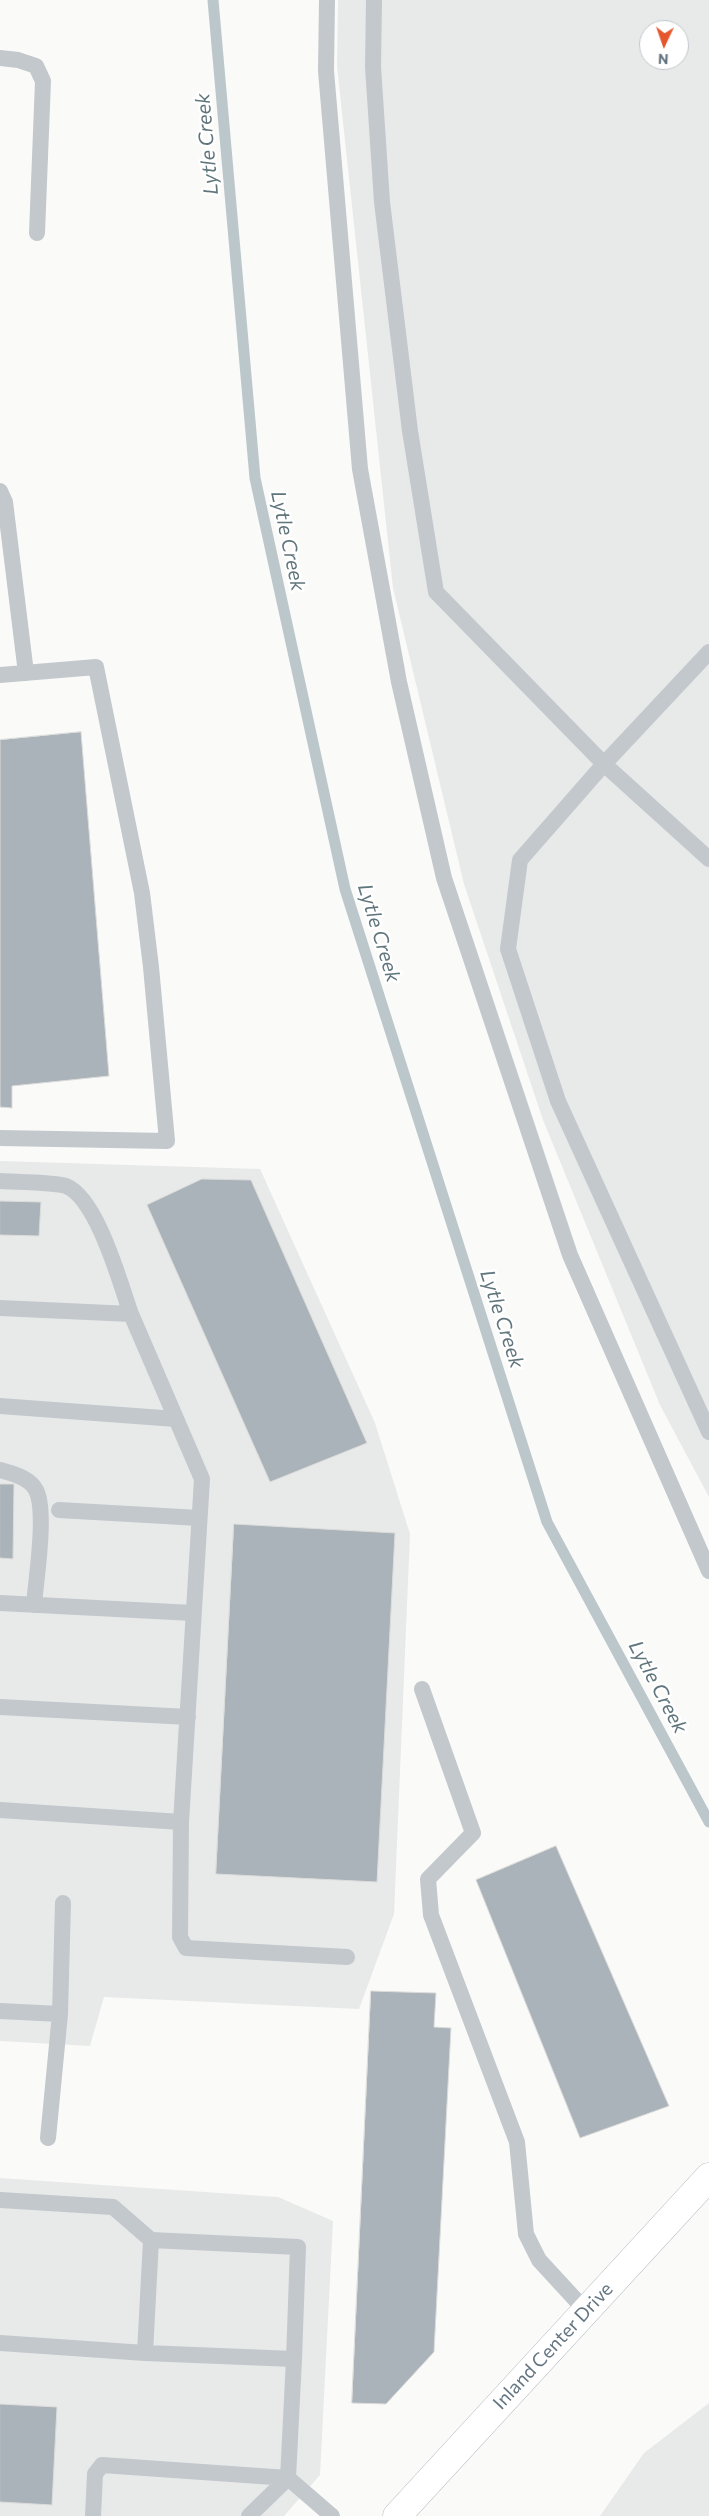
<!DOCTYPE html>
<html>
<head>
<meta charset="utf-8">
<style>
	body { margin:0 }
	#map { position:relative; width:709px; height:2516px; overflow:hidden; background:#fafaf8; font-family:Commissioner,sans-serif }
	canvas { display:block }
	.north { position:absolute; left:639px; top:20px; width:50px; height:50px; box-sizing:border-box; background:#fff; border:1px solid #c1c8cd; border-radius:50%; rotate:183deg; font-size:14px; font-weight:700; line-height:20px; text-align:center; color:#657683 }
	.north::after { content:''; display:block; margin:auto; width:18px; height:22px; background:#e4572e; clip-path:polygon(50% 0,100% 100%,50% 72%,0 100%) }
</style>
</head>
<body>
<div id="map">
<canvas width="709" height="2516"></canvas>
<div class="north">N</div>
</div>
<script>
const g = document.querySelector('canvas').getContext('2d');
g.lineJoin = 'round';
function fillPath(path, color) { g.fillStyle = color; g.fill(path, 'evenodd'); }
function stroke(path, color, width, dash) { g.strokeStyle = color; g.lineWidth = width; g.lineCap = dash ? 'butt' : 'round'; g.setLineDash(dash || []); g.stroke(path); }
function drawText(font, color, halo, rows, align = 'center') {
  g.font = font + ' Commissioner,sans-serif'; g.lineWidth = 5; g.setLineDash([]); g.textBaseline = 'middle'; g.strokeStyle = halo; g.fillStyle = color; for (const [text, x, y, turn = 0] of rows) {
    g.save(); g.translate(x, y); g.rotate((+turn || 0) * Math.PI / 180); g.textAlign = isNaN(turn) ? turn : align; if (halo) g.strokeText(text, 0, 0); g.fillText(text, 0, 0); g.restore();
  }
}
fillPath(new Path2D(`
	M 338,0 L 709,0 L 709,1497 L 660,1405 L 543,1120 L 464,884 L 393,588 L 337,66 ZM 649,30 L 679,30 L 679,60 L 649,60 Z
	M 0,1161 L 260,1169 L 375,1423 L 410,1534 L 394,1914 L 359,2009 L 104,1997 L 90,2046 L 0,2041 Z
	M 0,2178 L 278,2197 L 333,2221 L 320,2475 L 284,2516 L 0,2516 Z
	M 709,2403 L 709,2516 L 600,2516 L 644,2453 Z`), '#e8e9e9');
stroke(new Path2D(`
	M 213,0 L 255,478 L 345,889 L 547,1522 L 709,1822`), '#bbc7cb', 11);
const building = new Path2D(`
	M 81,732 L 109,1076 L 12,1086 L 12,1108 L 0,1107 L 0,740 Z
	M 202,1179 L 251,1180 L 367,1443 L 270,1482 L 147,1205 Z
	M 0,1201 L 41,1202 L 39,1236 L 0,1235 Z
	M 0,1484 L 14,1484 L 13,1559 L 0,1558 Z
	M 234,1524 L 395,1533 L 377,1882 L 216,1874 Z
	M 556,1846 L 669,2106 L 580,2138 L 476,1880 Z
	M 371,1991 L 436,1993 L 434,2027 L 451,2028 L 434,2352 L 386,2404 L 352,2403 Z
	M 0,2404 L 57,2407 L 52,2505 L 0,2502 Z`);
fillPath(building, '#aab3b9');
stroke(building, '#dcdcda', 1);
const secondary = new Path2D(`
	M 397,2516 L 709,2177`);
stroke(secondary, '#b3babf', 29);
stroke(new Path2D(`
	M 327,0 L 326,71 L 360,469 L 399,682 L 444,878 L 570,1255 L 709,1571
	M 374,0 L 373,67 L 382,202 L 410,431 L 436,592 L 604,764 L 520,860 L 508,949 L 558,1101 L 709,1432
	M 0,58 L 18,60 L 36,66 L 43,81 L 37,233
	M 0,491 L 5,502 L 26,673
	M 709,652 L 604,764 L 709,859
	M 0,675 L 96,667 L 142,893 L 151,967 L 167,1141 L 0,1138
	M 0,1181 C 14,1182 55,1182 66,1186 C 97,1198 120,1283 131,1314
	M 0,1308 L 131,1314 L 202,1479 L 181,1822 L 0,1810
	M 0,1406 L 176,1419
	M 0,1470 C 13,1474 29,1477 36,1490 C 47,1511 36,1579 34,1605
	M 59,1510 L 199,1518
	M 0,1603 L 193,1613
	M 422,1689 L 473,1833 L 428,1879 L 431,1915 L 517,2142 L 526,2234 L 539,2260 L 585,2310
	M 0,1707 L 188,1717
	M 181,1822 L 180,1937 L 186,1948 L 347,1957
	M 0,2011 L 60,2014 L 63,1903
	M 48,2138 L 60,2014
	M 0,2200 L 113,2207 L 151,2240 L 298,2247 L 294,2359
	M 0,2343 L 145,2353 L 294,2359 L 288,2478 L 332,2516
	M 145,2353 L 151,2240
	M 93,2516 L 95,2474 L 102,2465 L 288,2478
	M 249,2516 L 288,2478`), '#c3c8cc', 16);
stroke(secondary, '#fff', 28);
drawText('19px', '#657683', '#fff', [
	["Inland Center Drive",553,2346,-47]
]);
drawText('italic 20px', '#60757c', '#fff', [
	["Lytle Creek",207,144,-95],
	["Lytle Creek",288,541,78],
	["Lytle Creek",379,933,73],
	["Lytle Creek",502,1319,72],
	["Lytle Creek",658,1687,62]
]);
</script>
</body>
</html>
